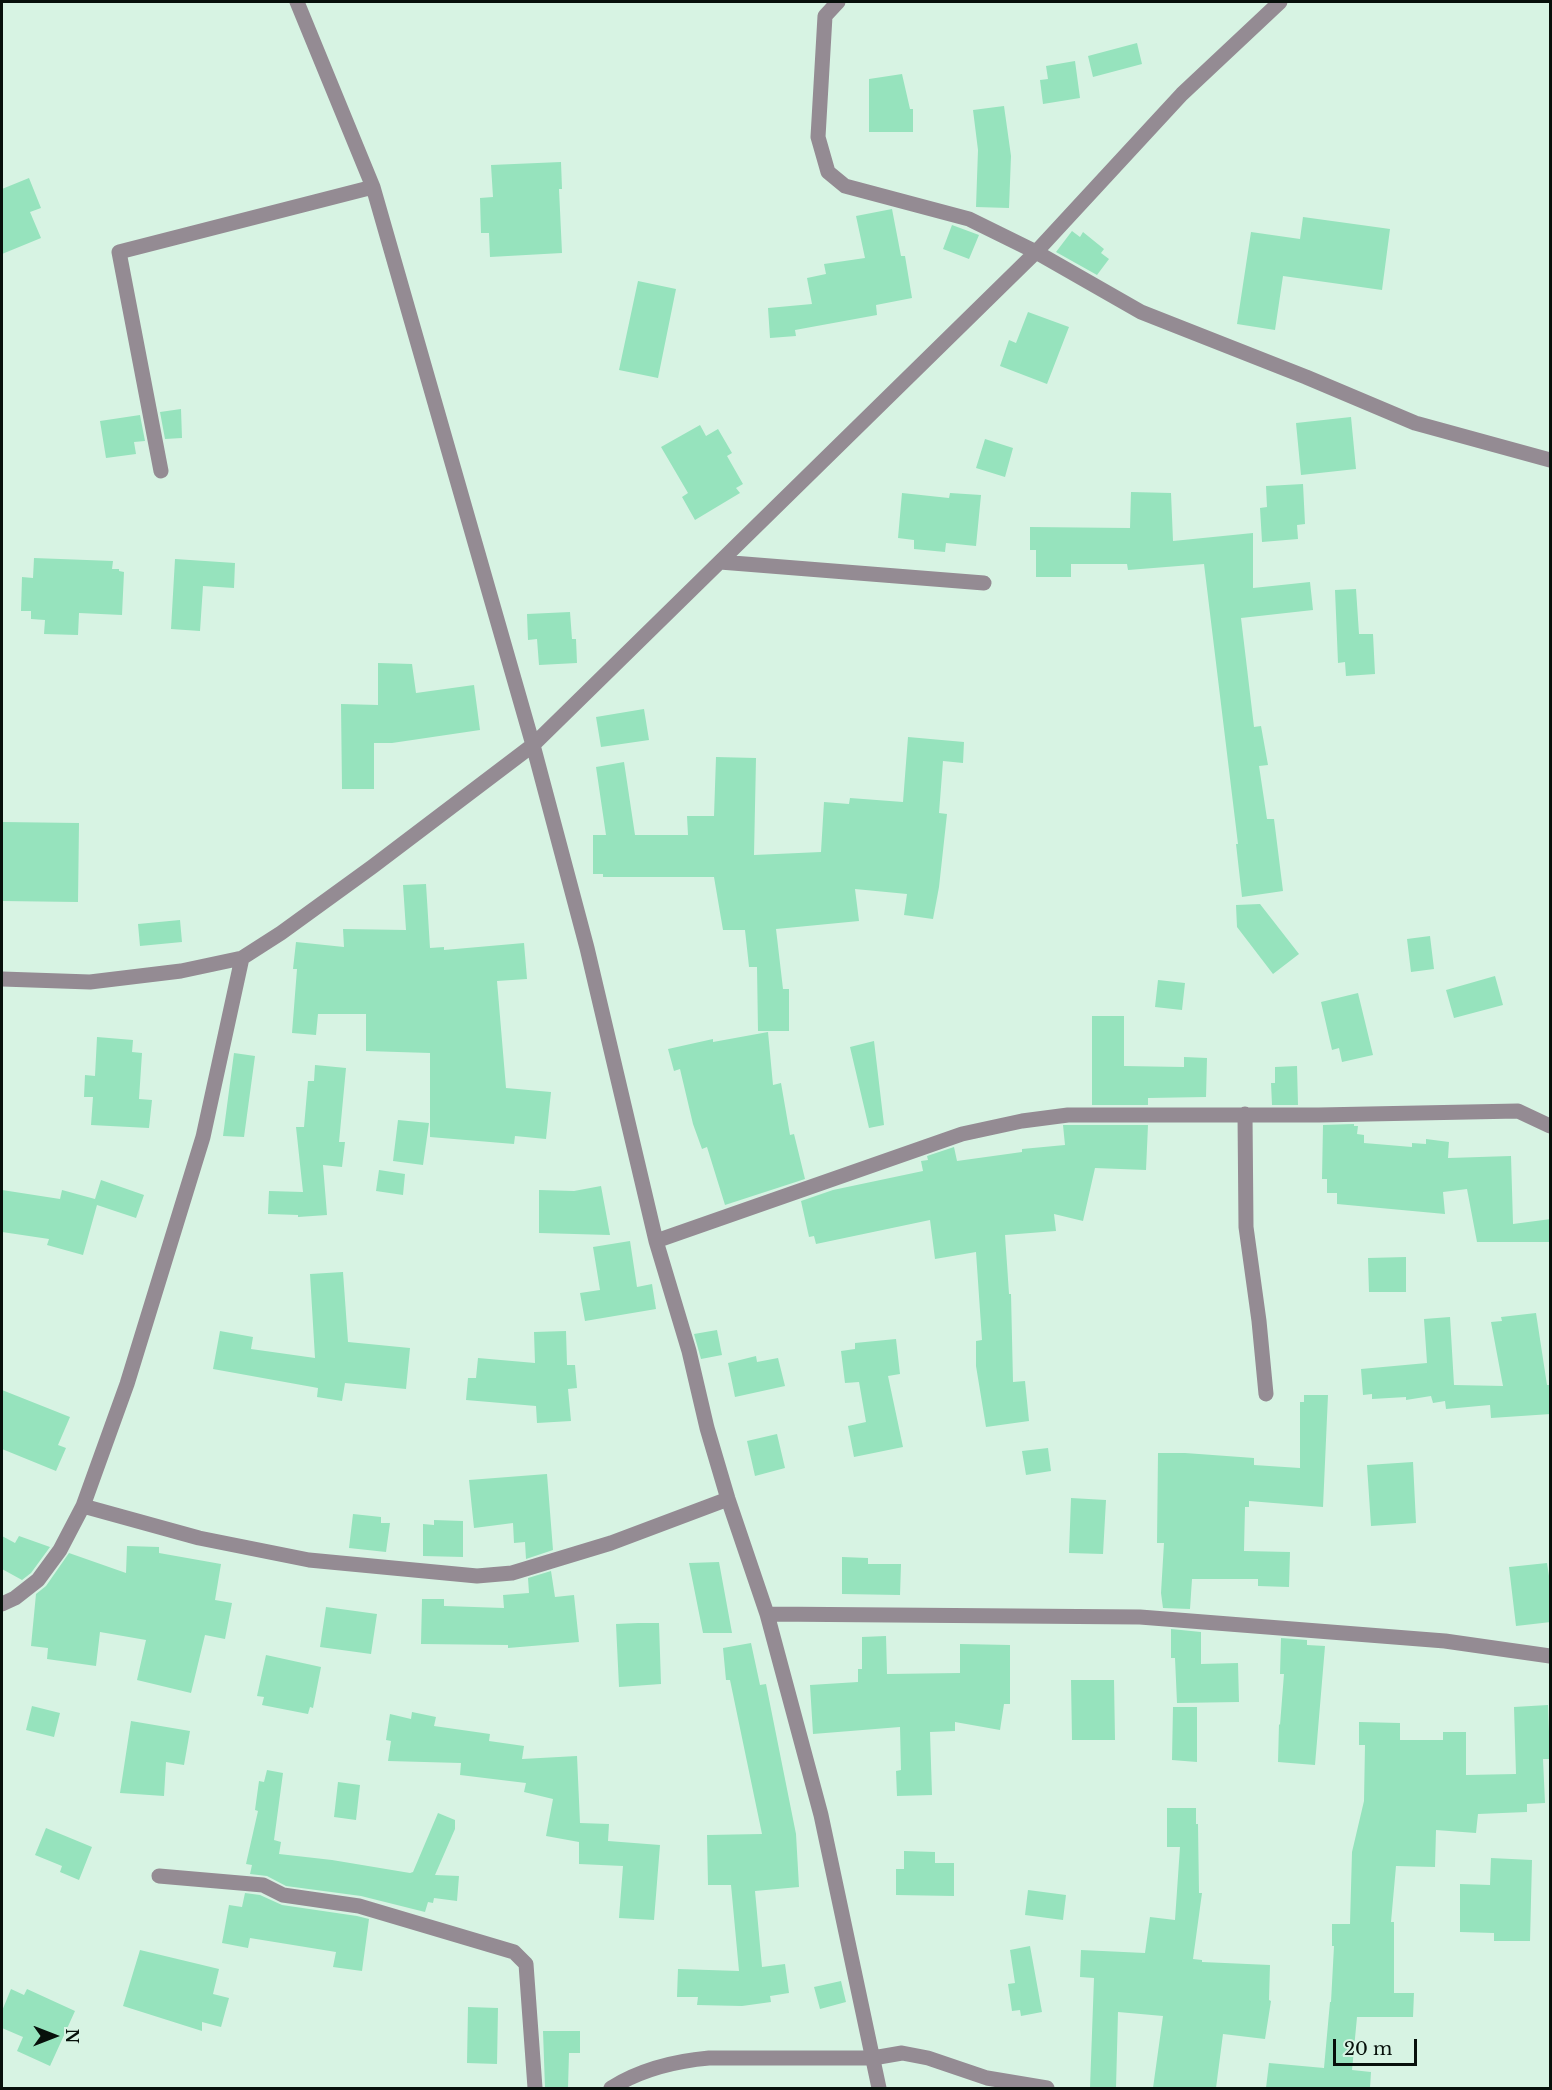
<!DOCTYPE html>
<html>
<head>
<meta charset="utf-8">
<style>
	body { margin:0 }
	#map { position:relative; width:1552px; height:2090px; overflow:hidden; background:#d7f3e3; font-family:"Libre Baskerville",serif }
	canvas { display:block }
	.frame { position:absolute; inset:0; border:3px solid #07100b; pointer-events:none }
	.north { position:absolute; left:24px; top:2006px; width:60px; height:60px; -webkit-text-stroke:4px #d7f3e3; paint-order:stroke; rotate:90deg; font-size:16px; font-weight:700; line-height:24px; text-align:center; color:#07100b }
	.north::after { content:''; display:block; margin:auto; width:21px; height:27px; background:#07100b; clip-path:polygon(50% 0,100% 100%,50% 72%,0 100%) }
	.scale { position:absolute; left:1333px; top:2039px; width:84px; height:27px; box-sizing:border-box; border:3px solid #07100b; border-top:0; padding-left:8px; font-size:18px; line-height:21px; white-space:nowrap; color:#07100b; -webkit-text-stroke:4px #d7f3e3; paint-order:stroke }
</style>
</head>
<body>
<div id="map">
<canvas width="1552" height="2090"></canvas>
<div class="frame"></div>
<div class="north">N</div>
<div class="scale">20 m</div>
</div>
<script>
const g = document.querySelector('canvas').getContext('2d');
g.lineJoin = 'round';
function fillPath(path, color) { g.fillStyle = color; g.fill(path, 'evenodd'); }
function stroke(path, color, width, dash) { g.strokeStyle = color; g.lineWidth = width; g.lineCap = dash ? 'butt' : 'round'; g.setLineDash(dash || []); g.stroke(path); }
fillPath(new Path2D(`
	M 1137,43 L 1142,64 L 1093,77 L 1088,56 Z
	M 1075,61 L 1080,98 L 1043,104 L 1040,80 L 1048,79 L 1046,66 Z
	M 902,74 L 910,109 L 913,109 L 913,132 L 869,132 L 869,79 Z
	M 1004,106 L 1011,156 L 1009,208 L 976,207 L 978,150 L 973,110 Z
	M 561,162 L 562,189 L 559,189 L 562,253 L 490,257 L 489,233 L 481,233 L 480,198 L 493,197 L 491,165 Z
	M 29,178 L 41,208 L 30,212 L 41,238 L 2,254 L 2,189 Z
	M 892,209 L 901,256 L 905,256 L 912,298 L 876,305 L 877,315 L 795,330 L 796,336 L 770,338 L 768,308 L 812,304 L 807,278 L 826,274 L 824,264 L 865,258 L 856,216 Z
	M 1303,217 L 1390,229 L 1382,290 L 1283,276 L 1275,330 L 1237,324 L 1251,232 L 1300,239 Z
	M 952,225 L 979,235 L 969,259 L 943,249 Z
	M 1072,231 L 1080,237 L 1083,232 L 1104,249 L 1101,253 L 1109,259 L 1097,275 L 1056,252 Z
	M 638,281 L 676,289 L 658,378 L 619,370 Z
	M 1028,312 L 1069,327 L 1047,384 L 1000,366 L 1009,340 L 1016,343 Z
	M 181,409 L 182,438 L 165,439 L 160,412 Z
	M 140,415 L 145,441 L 134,442 L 136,454 L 106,458 L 100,421 Z
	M 1351,417 L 1356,469 L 1301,475 L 1296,423 Z
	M 700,425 L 706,436 L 718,429 L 732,453 L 727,456 L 743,484 L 736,488 L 740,493 L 695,520 L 682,497 L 688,493 L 661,447 Z
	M 985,439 L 1013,448 L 1005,477 L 976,468 Z
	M 1303,484 L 1305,524 L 1297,525 L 1298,539 L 1262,542 L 1260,508 L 1267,507 L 1266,486 Z
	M 1131,492 L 1171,493 L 1173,541 L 1253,533 L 1253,588 L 1310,582 L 1313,610 L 1241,618 L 1254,727 L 1261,726 L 1268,765 L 1259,766 L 1267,819 L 1274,819 L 1283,891 L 1242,897 L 1236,844 L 1238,844 L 1204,564 L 1128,570 L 1127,564 L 1071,564 L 1071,577 L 1036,577 L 1036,550 L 1030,550 L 1030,527 L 1130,528 Z
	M 902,493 L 949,498 L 950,493 L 981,495 L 976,546 L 946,543 L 945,552 L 914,549 L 914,540 L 898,538 Z
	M 34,558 L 113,561 L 112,569 L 119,569 L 119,571 L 124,572 L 122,615 L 79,613 L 78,635 L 44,634 L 45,620 L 31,619 L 31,611 L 21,611 L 22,577 L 33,578 Z
	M 175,559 L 235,563 L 234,588 L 203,586 L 200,631 L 171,629 Z
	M 1356,589 L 1359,634 L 1373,634 L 1375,674 L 1346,676 L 1345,662 L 1338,663 L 1335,590 Z
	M 570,612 L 572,639 L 576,639 L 577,663 L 539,665 L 537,639 L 528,640 L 527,614 Z
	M 378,663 L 412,664 L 416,693 L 474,685 L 480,730 L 392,743 L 374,743 L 374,789 L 342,789 L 341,704 L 378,705 Z
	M 644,709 L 649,740 L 601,747 L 596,717 Z
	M 908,737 L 964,742 L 963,763 L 943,761 L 939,813 L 947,814 L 939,887 L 933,919 L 904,915 L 907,894 L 855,889 L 859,921 L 776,929 L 783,989 L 789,989 L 789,1031 L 758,1031 L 757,967 L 749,967 L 745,930 L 723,930 L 714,877 L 603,877 L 603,874 L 593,874 L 593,835 L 606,835 L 596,767 L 624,762 L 635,835 L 688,835 L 687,816 L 714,816 L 716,757 L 756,758 L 754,855 L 821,852 L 824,802 L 849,804 L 850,798 L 903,802 Z
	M 2,822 L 79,823 L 78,902 L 2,901 Z
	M 426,884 L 430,948 L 444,947 L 444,950 L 524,943 L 527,979 L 497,981 L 506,1088 L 551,1092 L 546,1139 L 515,1136 L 514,1144 L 430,1137 L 430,1053 L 366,1051 L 366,1014 L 318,1014 L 316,1035 L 292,1033 L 297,969 L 293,969 L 296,942 L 344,947 L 343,929 L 406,930 L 403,885 Z
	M 1260,904 L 1299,954 L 1273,974 L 1237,927 L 1236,905 Z
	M 180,920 L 182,942 L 140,946 L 138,924 Z
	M 1430,936 L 1434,969 L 1411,972 L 1407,939 Z
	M 1495,976 L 1503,1005 L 1454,1018 L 1446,990 Z
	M 1158,980 L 1185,983 L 1182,1010 L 1155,1007 Z
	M 1358,993 L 1373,1055 L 1342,1062 L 1339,1048 L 1332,1050 L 1321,1002 Z
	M 1092,1016 L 1124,1016 L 1124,1066 L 1184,1067 L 1184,1057 L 1207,1058 L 1206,1097 L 1148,1098 L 1148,1105 L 1092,1105 Z
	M 768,1032 L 773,1085 L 781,1083 L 790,1135 L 794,1134 L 805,1179 L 725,1205 L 707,1147 L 702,1149 L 693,1124 L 680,1069 L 674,1071 L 668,1049 L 713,1039 L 713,1042 Z
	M 97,1037 L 133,1040 L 132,1052 L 142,1053 L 139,1099 L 152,1100 L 149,1128 L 91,1125 L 93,1097 L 84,1097 L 85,1075 L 95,1076 Z
	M 874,1041 L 884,1125 L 869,1128 L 850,1047 Z
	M 234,1053 L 255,1056 L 244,1137 L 223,1136 Z
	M 315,1065 L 346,1068 L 339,1142 L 345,1142 L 342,1167 L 323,1165 L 327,1215 L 298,1217 L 298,1215 L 268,1214 L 269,1191 L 303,1192 L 296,1127 L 304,1127 L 308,1081 L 314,1081 Z
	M 1297,1066 L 1298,1105 L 1272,1105 L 1271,1083 L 1275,1083 L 1275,1067 Z
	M 398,1120 L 429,1123 L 423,1165 L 393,1161 Z
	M 1354,1124 L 1354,1126 L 1358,1126 L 1357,1134 L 1364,1135 L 1364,1143 L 1412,1147 L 1412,1143 L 1426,1144 L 1426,1139 L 1449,1142 L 1448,1158 L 1511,1156 L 1513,1224 L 1551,1219 L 1551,1242 L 1477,1242 L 1467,1189 L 1443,1192 L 1445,1214 L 1337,1204 L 1337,1193 L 1327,1193 L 1327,1179 L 1322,1179 L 1323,1125 Z
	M 1063,1125 L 1148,1125 L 1146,1170 L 1095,1168 L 1083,1221 L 1054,1214 L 1056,1231 L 1005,1235 L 1009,1294 L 1011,1294 L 1013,1382 L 1025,1381 L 1029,1421 L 986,1427 L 976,1366 L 976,1341 L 982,1340 L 976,1252 L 935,1259 L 930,1220 L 816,1244 L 814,1236 L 809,1237 L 801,1201 L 833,1190 L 923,1171 L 921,1161 L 928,1160 L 927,1156 L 954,1147 L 957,1161 L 1022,1152 L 1022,1149 L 1065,1145 Z
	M 379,1170 L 405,1174 L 403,1195 L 376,1191 Z
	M 101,1180 L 144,1195 L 136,1218 L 97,1205 L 83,1255 L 47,1245 L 49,1239 L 2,1232 L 2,1190 L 60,1199 L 62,1190 L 95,1199 Z
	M 601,1186 L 610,1235 L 539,1233 L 539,1190 L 574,1191 Z
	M 630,1241 L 637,1287 L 652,1284 L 656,1309 L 585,1321 L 580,1293 L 600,1290 L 593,1247 Z
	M 1406,1257 L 1406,1292 L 1369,1292 L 1368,1258 Z
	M 343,1272 L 348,1342 L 410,1348 L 406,1389 L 345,1383 L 342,1401 L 317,1397 L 318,1388 L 213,1369 L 220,1331 L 253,1337 L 251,1349 L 315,1358 L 310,1274 Z
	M 1536,1313 L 1547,1385 L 1551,1385 L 1551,1414 L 1491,1418 L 1490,1405 L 1446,1409 L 1445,1401 L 1433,1403 L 1431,1396 L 1406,1400 L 1406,1397 L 1372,1399 L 1372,1394 L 1363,1395 L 1361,1369 L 1427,1363 L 1424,1319 L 1450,1317 L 1454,1385 L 1503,1386 L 1491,1322 L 1502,1321 L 1501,1317 Z
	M 717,1330 L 722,1355 L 701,1359 L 694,1334 Z
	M 566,1331 L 567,1365 L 575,1365 L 577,1388 L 568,1389 L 571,1421 L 537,1423 L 536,1406 L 466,1400 L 468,1378 L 476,1378 L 478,1358 L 535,1363 L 534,1332 Z
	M 896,1339 L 900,1374 L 888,1376 L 903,1447 L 854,1457 L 848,1426 L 866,1422 L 859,1382 L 845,1383 L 841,1351 L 855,1349 L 855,1343 Z
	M 756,1356 L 757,1362 L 778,1358 L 785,1386 L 735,1397 L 728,1363 Z
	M 2,1390 L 70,1417 L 58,1445 L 66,1448 L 56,1471 L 2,1449 Z
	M 1304,1395 L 1328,1395 L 1323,1507 L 1249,1501 L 1249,1507 L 1245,1507 L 1244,1551 L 1290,1552 L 1289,1587 L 1258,1586 L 1258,1579 L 1192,1579 L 1190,1609 L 1163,1608 L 1161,1593 L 1164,1543 L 1157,1543 L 1158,1453 L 1185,1453 L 1254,1458 L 1254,1465 L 1300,1468 L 1300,1402 L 1304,1402 Z
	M 777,1434 L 785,1468 L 755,1476 L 747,1441 Z
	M 1048,1448 L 1051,1471 L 1026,1475 L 1022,1451 Z
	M 1413,1462 L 1416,1523 L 1371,1526 L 1367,1465 Z
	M 547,1474 L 553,1550 L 526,1559 L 525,1542 L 514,1543 L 513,1523 L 474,1528 L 469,1480 Z
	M 1071,1498 L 1106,1500 L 1103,1554 L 1069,1553 Z
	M 353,1514 L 381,1517 L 381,1523 L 390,1523 L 386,1552 L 349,1548 Z
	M 434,1520 L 463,1521 L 463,1557 L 423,1556 L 423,1524 L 434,1525 Z
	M 2,1536 L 15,1543 L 19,1536 L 50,1547 L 31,1573 L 22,1580 L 2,1569 Z
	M 127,1546 L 159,1547 L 159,1553 L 221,1564 L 215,1600 L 232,1603 L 225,1639 L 205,1635 L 191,1693 L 137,1680 L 146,1640 L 100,1632 L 96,1666 L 47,1659 L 48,1648 L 31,1646 L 36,1594 L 46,1586 L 69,1553 L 126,1573 Z
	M 842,1557 L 868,1558 L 868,1564 L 901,1564 L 900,1595 L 842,1594 Z
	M 719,1562 L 732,1633 L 703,1633 L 689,1563 Z
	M 1547,1563 L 1551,1589 L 1551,1622 L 1516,1626 L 1509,1567 Z
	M 551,1571 L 555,1597 L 574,1595 L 579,1642 L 508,1648 L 508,1645 L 421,1644 L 422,1599 L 444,1599 L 444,1606 L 504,1608 L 503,1595 L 529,1593 L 528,1578 Z
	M 326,1607 L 377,1614 L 371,1654 L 320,1647 Z
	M 638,1623 L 659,1623 L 661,1684 L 619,1687 L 616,1624 Z
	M 1171,1629 L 1201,1632 L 1201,1664 L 1238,1663 L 1239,1702 L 1177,1703 L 1175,1658 L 1171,1658 Z
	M 886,1636 L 887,1674 L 960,1673 L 960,1644 L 1010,1645 L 1010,1704 L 1004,1704 L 1000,1730 L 955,1722 L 955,1731 L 930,1732 L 932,1795 L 897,1796 L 896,1771 L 901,1770 L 900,1727 L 813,1734 L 810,1685 L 858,1682 L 858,1669 L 862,1669 L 862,1637 Z
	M 1281,1638 L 1307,1640 L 1307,1645 L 1325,1646 L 1315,1765 L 1278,1762 L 1279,1724 L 1280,1725 L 1284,1674 L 1280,1674 Z
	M 751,1643 L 760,1685 L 766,1684 L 796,1834 L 799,1887 L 755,1891 L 762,1967 L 785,1964 L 789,1993 L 770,1996 L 771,2002 L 742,2006 L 697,2005 L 698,1997 L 677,1997 L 678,1969 L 739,1971 L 731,1885 L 708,1885 L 707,1835 L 762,1834 L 730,1680 L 726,1680 L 723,1648 Z
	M 266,1655 L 321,1667 L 313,1708 L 310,1707 L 308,1714 L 262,1705 L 264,1697 L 257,1696 Z
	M 1071,1680 L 1114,1680 L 1115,1740 L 1072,1740 Z
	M 1548,1705 L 1550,1759 L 1543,1759 L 1545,1803 L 1527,1804 L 1527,1812 L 1478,1814 L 1476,1833 L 1436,1830 L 1435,1867 L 1396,1866 L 1391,1922 L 1394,1922 L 1394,1993 L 1414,1993 L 1413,2017 L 1357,2017 L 1352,2070 L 1371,2072 L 1370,2088 L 1266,2088 L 1269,2063 L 1324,2068 L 1330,2002 L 1331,2002 L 1334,1946 L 1332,1946 L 1332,1924 L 1350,1924 L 1352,1852 L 1364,1801 L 1365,1745 L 1359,1745 L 1359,1722 L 1400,1723 L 1400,1740 L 1443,1740 L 1443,1732 L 1466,1732 L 1466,1775 L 1516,1774 L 1514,1707 Z
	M 32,1706 L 60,1713 L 54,1737 L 26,1730 Z
	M 1173,1707 L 1197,1707 L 1197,1762 L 1172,1760 Z
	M 412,1712 L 436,1717 L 434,1726 L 490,1734 L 489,1741 L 524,1746 L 522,1759 L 577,1756 L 580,1823 L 609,1824 L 608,1841 L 660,1845 L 654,1920 L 619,1918 L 623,1866 L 579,1864 L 579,1842 L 546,1836 L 553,1799 L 524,1792 L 526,1783 L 460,1775 L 461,1763 L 388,1761 L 391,1741 L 386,1740 L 390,1714 L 411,1719 Z
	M 131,1721 L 190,1731 L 184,1765 L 166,1762 L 164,1796 L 120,1793 Z
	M 267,1770 L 283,1773 L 274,1840 L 281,1842 L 279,1854 L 332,1860 L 410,1873 L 413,1872 L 438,1813 L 455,1820 L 455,1829 L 435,1875 L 459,1876 L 457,1901 L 434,1898 L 433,1903 L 428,1902 L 425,1912 L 361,1896 L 286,1886 L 267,1876 L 250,1874 L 252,1865 L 246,1864 L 258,1811 L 255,1810 L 259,1781 L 264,1782 Z
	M 338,1782 L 360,1785 L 356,1820 L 334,1817 Z
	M 1167,1808 L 1196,1808 L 1196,1824 L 1198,1824 L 1199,1893 L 1202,1893 L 1193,1959 L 1202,1960 L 1202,1962 L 1270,1965 L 1269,2000 L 1271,2001 L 1265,2039 L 1223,2034 L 1216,2088 L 1153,2088 L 1163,2016 L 1118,2012 L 1116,2088 L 1090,2088 L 1094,1978 L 1080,1977 L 1081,1950 L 1145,1953 L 1150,1917 L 1175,1920 L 1180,1847 L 1167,1847 Z
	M 46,1828 L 92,1847 L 79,1880 L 60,1872 L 62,1866 L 35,1855 Z
	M 904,1851 L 935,1852 L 935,1863 L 954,1863 L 954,1896 L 896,1895 L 896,1869 L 904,1869 Z
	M 1491,1858 L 1532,1860 L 1530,1941 L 1494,1941 L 1494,1933 L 1460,1932 L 1460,1884 L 1490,1885 Z
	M 1028,1890 L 1066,1895 L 1063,1920 L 1025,1915 Z
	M 245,1893 L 260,1895 L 282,1905 L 357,1916 L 369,1919 L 362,1971 L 333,1967 L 336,1952 L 250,1938 L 248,1948 L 222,1943 L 229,1905 L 242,1907 Z
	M 1030,1946 L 1042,2012 L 1021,2016 L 1020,2010 L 1012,2011 L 1008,1984 L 1015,1983 L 1010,1950 Z
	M 140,1950 L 219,1969 L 213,1994 L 229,1998 L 221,2027 L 202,2022 L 202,2031 L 123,2006 Z
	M 841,1981 L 846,2002 L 820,2009 L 814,1987 Z
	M 11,1989 L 24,1995 L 27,1989 L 75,2011 L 50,2066 L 17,2051 L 23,2037 L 2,2028 L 2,2011 Z
	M 468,2007 L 498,2008 L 497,2064 L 467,2063 Z
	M 543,2031 L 580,2031 L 580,2053 L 569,2053 L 568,2088 L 545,2088 Z`), '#96e3bd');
stroke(new Path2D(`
	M 297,2 L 373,187 L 533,745 L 587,948 L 656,1241 L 689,1351 L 707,1428 L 728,1499 L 767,1614 L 821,1815 L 879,2088
	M 838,2 L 825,16 L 818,137 L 828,172 L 845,186 L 969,219 L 1036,252 L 1141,312 L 1306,377 L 1415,423 L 1550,460
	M 161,471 L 119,252 L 373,187
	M 720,562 L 984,583
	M 2,979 L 90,982 L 181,971 L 242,958 L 281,933 L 372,867 L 533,745 L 1036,252 L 1182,94 L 1280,2
	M 1245,1114 L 1246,1227 L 1259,1321 L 1266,1394
	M 656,1241 L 962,1134 L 1022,1121 L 1068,1115 L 1319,1115 L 1518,1111 L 1550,1126
	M 83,1506 L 199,1538 L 309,1560 L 477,1576 L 512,1573 L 611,1543 L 728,1499
	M 2,1604 L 15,1598 L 38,1580 L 60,1550 L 83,1506 L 127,1384 L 203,1137 L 242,958
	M 767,1614 L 1140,1617 L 1445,1641 L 1550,1656
	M 159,1876 L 263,1885 L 283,1895 L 359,1906 L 514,1952 L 526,1964 L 535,2088
	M 611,2088 C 640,2070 675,2061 709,2058 L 873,2058 L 902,2053 L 928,2058 L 987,2078 L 1047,2088`), '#948b93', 15);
</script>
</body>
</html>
